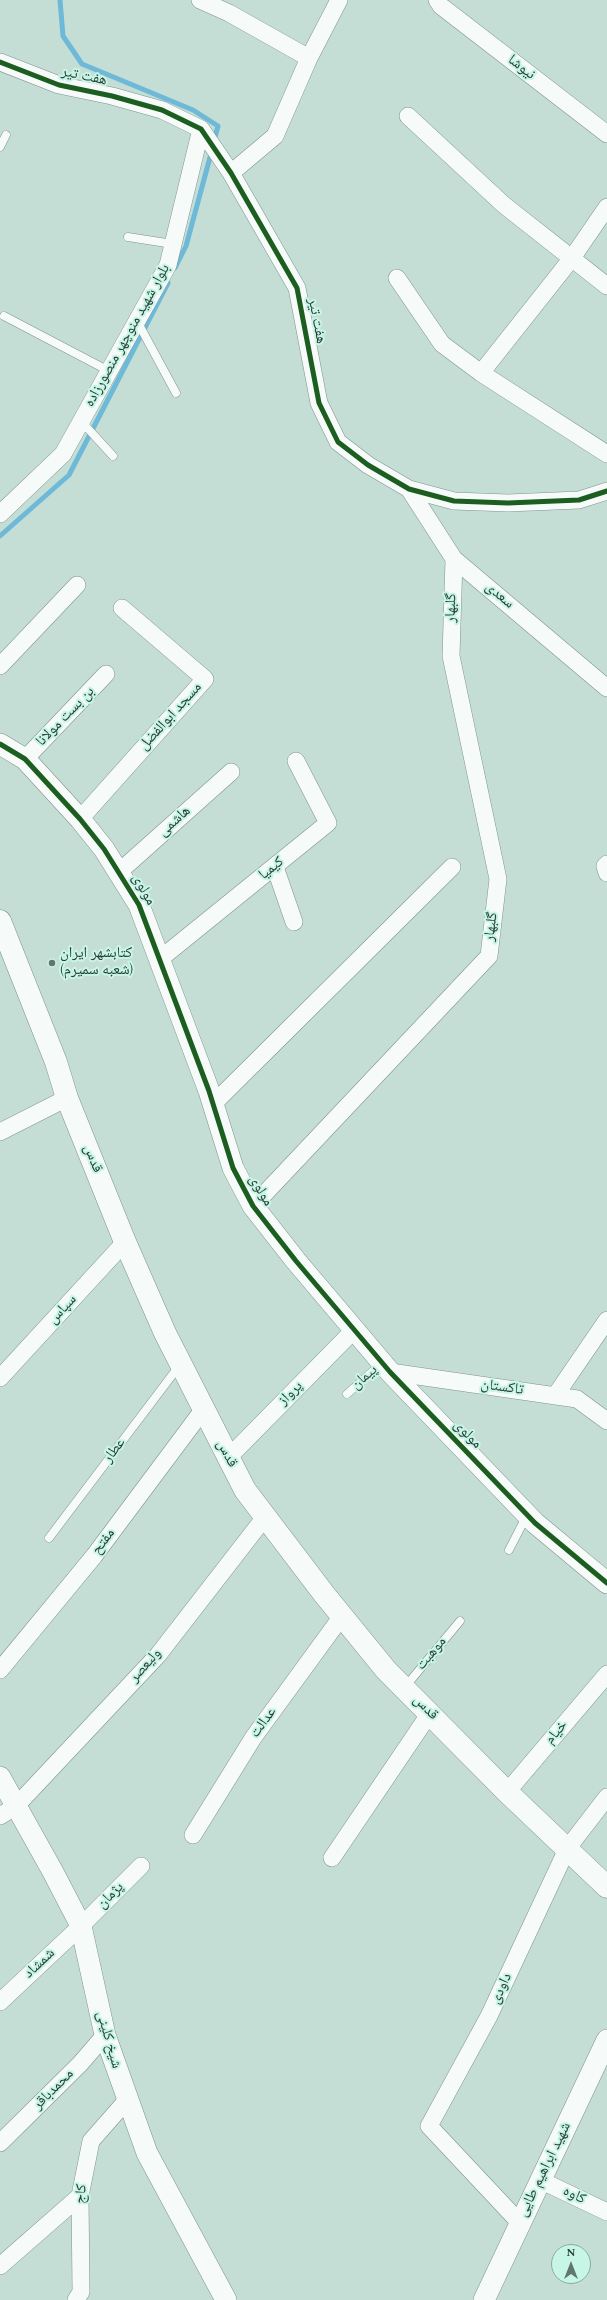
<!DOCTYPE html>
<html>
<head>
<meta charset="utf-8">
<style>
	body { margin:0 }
	#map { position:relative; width:607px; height:2300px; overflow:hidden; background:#c4ded6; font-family:Spectral,serif }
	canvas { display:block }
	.north { position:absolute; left:551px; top:2244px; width:40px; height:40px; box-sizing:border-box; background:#c7f5e6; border:1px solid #89aca1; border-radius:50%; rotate:0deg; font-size:11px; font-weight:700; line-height:16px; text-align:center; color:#2c3e39 }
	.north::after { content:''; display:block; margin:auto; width:14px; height:18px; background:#617670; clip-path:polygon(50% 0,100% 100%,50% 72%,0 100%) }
</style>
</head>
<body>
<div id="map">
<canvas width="607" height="2300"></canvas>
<div class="north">N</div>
</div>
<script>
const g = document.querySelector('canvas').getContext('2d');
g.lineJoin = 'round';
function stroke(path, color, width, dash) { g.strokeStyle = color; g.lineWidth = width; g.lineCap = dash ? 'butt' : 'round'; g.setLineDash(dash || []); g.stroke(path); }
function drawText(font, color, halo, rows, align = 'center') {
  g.font = font + ' Spectral,"Noto Naskh Arabic",serif'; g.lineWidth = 4; g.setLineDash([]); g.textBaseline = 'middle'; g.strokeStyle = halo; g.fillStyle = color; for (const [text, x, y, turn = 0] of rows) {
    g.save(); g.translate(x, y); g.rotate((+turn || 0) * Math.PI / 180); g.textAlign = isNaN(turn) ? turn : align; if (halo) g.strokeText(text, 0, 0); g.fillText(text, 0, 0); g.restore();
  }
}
stroke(new Path2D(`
	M 60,0 L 63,36 L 82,64 L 193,110 L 218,126 L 214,141
	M 175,268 L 186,246 L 212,150
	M 0,536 L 69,475 L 168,283`), '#6fb9d8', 5);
const service = new Path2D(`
	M 0,147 L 6,135
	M 128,237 L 173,244
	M 4,316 L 109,371
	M 137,321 L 176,393
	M 81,421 L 113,456
	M 347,1394 L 382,1363
	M 49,1538 L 179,1366
	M 509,1550 L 527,1515
	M 405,1687 L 460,1621`);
const minor = new Path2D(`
	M 200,0 L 229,13 L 309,58
	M 437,0 L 441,6 L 607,134
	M 0,62 L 59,85 L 112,96 L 162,110 L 201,129 L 231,173 L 297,288 L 319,403 L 338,442 L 368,465 L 409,489 L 454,501 L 508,503 L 579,500 L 607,491
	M 408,116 L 504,205 L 607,286
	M 231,173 L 275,136 L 309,58 L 339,0
	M 397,278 L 442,344 L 481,373 L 607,454
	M 481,373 L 572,258 L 607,207
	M 409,489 L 454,559 L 607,688
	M 0,514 L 63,454 L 168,265 L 201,129
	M 0,666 L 77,585
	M 25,759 L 106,674
	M 80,819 L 205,679 L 122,608
	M 607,864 L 605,866 L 607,873
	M 275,867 L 294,922
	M 119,872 L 231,772
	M 160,959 L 328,823 L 296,761
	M 213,1104 L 452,867
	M 0,1132 L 67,1098
	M 253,1206 L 489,956 L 498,879 L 451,656 L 454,559
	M 390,1372 L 577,1399 L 607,1421
	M 0,1378 L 125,1242
	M 555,1396 L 607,1320
	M 228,1458 L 354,1330
	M 0,1670 L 94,1556 L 203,1410
	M 507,1792 L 607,1674
	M 0,1816 L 16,1806 L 158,1655 L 265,1517
	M 193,1835 L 253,1738 L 342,1616
	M 332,1858 L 430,1713
	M 0,2002 L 81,1926 L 141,1866
	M 0,2143 L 80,2064 L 105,2035
	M 540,2180 L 607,2212
	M 520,2223 L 429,2126 L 489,2016 L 567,1849 L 607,1797
	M 0,2266 L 80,2196
	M 76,2300 L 81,2292 L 80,2196 L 91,2141 L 127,2100`);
const tertiary = new Path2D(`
	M 0,744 L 25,759 L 80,819 L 104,849 L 139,905 L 209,1091 L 233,1168 L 253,1206 L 296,1261 L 390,1372 L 535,1523 L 607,1583
	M 0,1777 L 53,1872 L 81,1926 L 105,2035 L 147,2153 L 226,2300
	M 484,2300 L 607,2040`);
const secondary = new Path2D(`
	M 0,921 L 56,1062 L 67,1098 L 125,1242 L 165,1333 L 245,1490 L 324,1594 L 386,1670 L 507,1792 L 607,1887`);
stroke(service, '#7f938d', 9);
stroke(minor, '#7f938d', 18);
stroke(tertiary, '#7f938d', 22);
stroke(secondary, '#7f938d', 23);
stroke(service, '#f6faf9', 8);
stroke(minor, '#f6faf9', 17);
stroke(tertiary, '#f6faf9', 21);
stroke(secondary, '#f6faf9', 22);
stroke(new Path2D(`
	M 0,62 L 59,85 L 112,96 L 162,110 L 201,129 L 231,173 L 297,288 L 319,403 L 338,442 L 368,465 L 409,489 L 454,501 L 508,503 L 579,500 L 607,491
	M 0,744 L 25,759 L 80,819 L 104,849 L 139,905 L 209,1091 L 233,1168 L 253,1206 L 296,1261 L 390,1372 L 535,1523 L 607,1583`), '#1b5e20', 5);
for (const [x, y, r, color] of [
	[52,963,4,"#617670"]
]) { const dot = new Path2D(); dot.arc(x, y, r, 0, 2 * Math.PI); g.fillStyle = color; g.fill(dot); stroke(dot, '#c7f5e6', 1.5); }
drawText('15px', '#2c3e39', '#c7f5e6', [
	["نیوشا",521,68,38],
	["هفت تیر",84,77,12],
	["هفت تیر",316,321,79],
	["بلوار شهید منوچهر منصورزاده",128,336,-61],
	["سعدی",499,596,40],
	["گلبهار",452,608,-88],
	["بن بست مولانا",66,717,-46],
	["مسجد ابوالفضل",171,717,-48],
	["هاشمی",175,822,-42],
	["کیمیا",272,869,-39],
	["مولوی",143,890,61],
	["گلبهار",492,927,-83],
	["قدس",92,1159,68],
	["مولوی",260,1191,59],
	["سپاس",63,1310,-47],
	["پیمان",365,1378,-41],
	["تاکستان",502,1388,8],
	["پرواز",291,1394,-45],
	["مولوی",467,1435,46],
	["عطار",115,1451,-53],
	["قدس",226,1454,62],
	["مفتح",104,1542,-53],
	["موهبت",432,1654,-50],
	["ولیعصر",146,1666,-48],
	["قدس",425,1708,45],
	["عدالت",264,1723,-54],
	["خیام",557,1733,-50],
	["پژمان",111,1896,-45],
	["شمشاد",40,1964,-43],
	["داودی",502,1989,-65],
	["شیخ کلینی",108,2040,74],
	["محمدباقر",54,2090,-45],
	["شهید ابراهیم طایی",545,2170,-64],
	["کاج",82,2194,-84],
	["کاوه",574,2196,26]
]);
drawText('15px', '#2c3e39', '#c7f5e6', [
	["کتابشهر ایران",60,954],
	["(شعبه سمیرم)",60,971]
], 'left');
</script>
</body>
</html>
